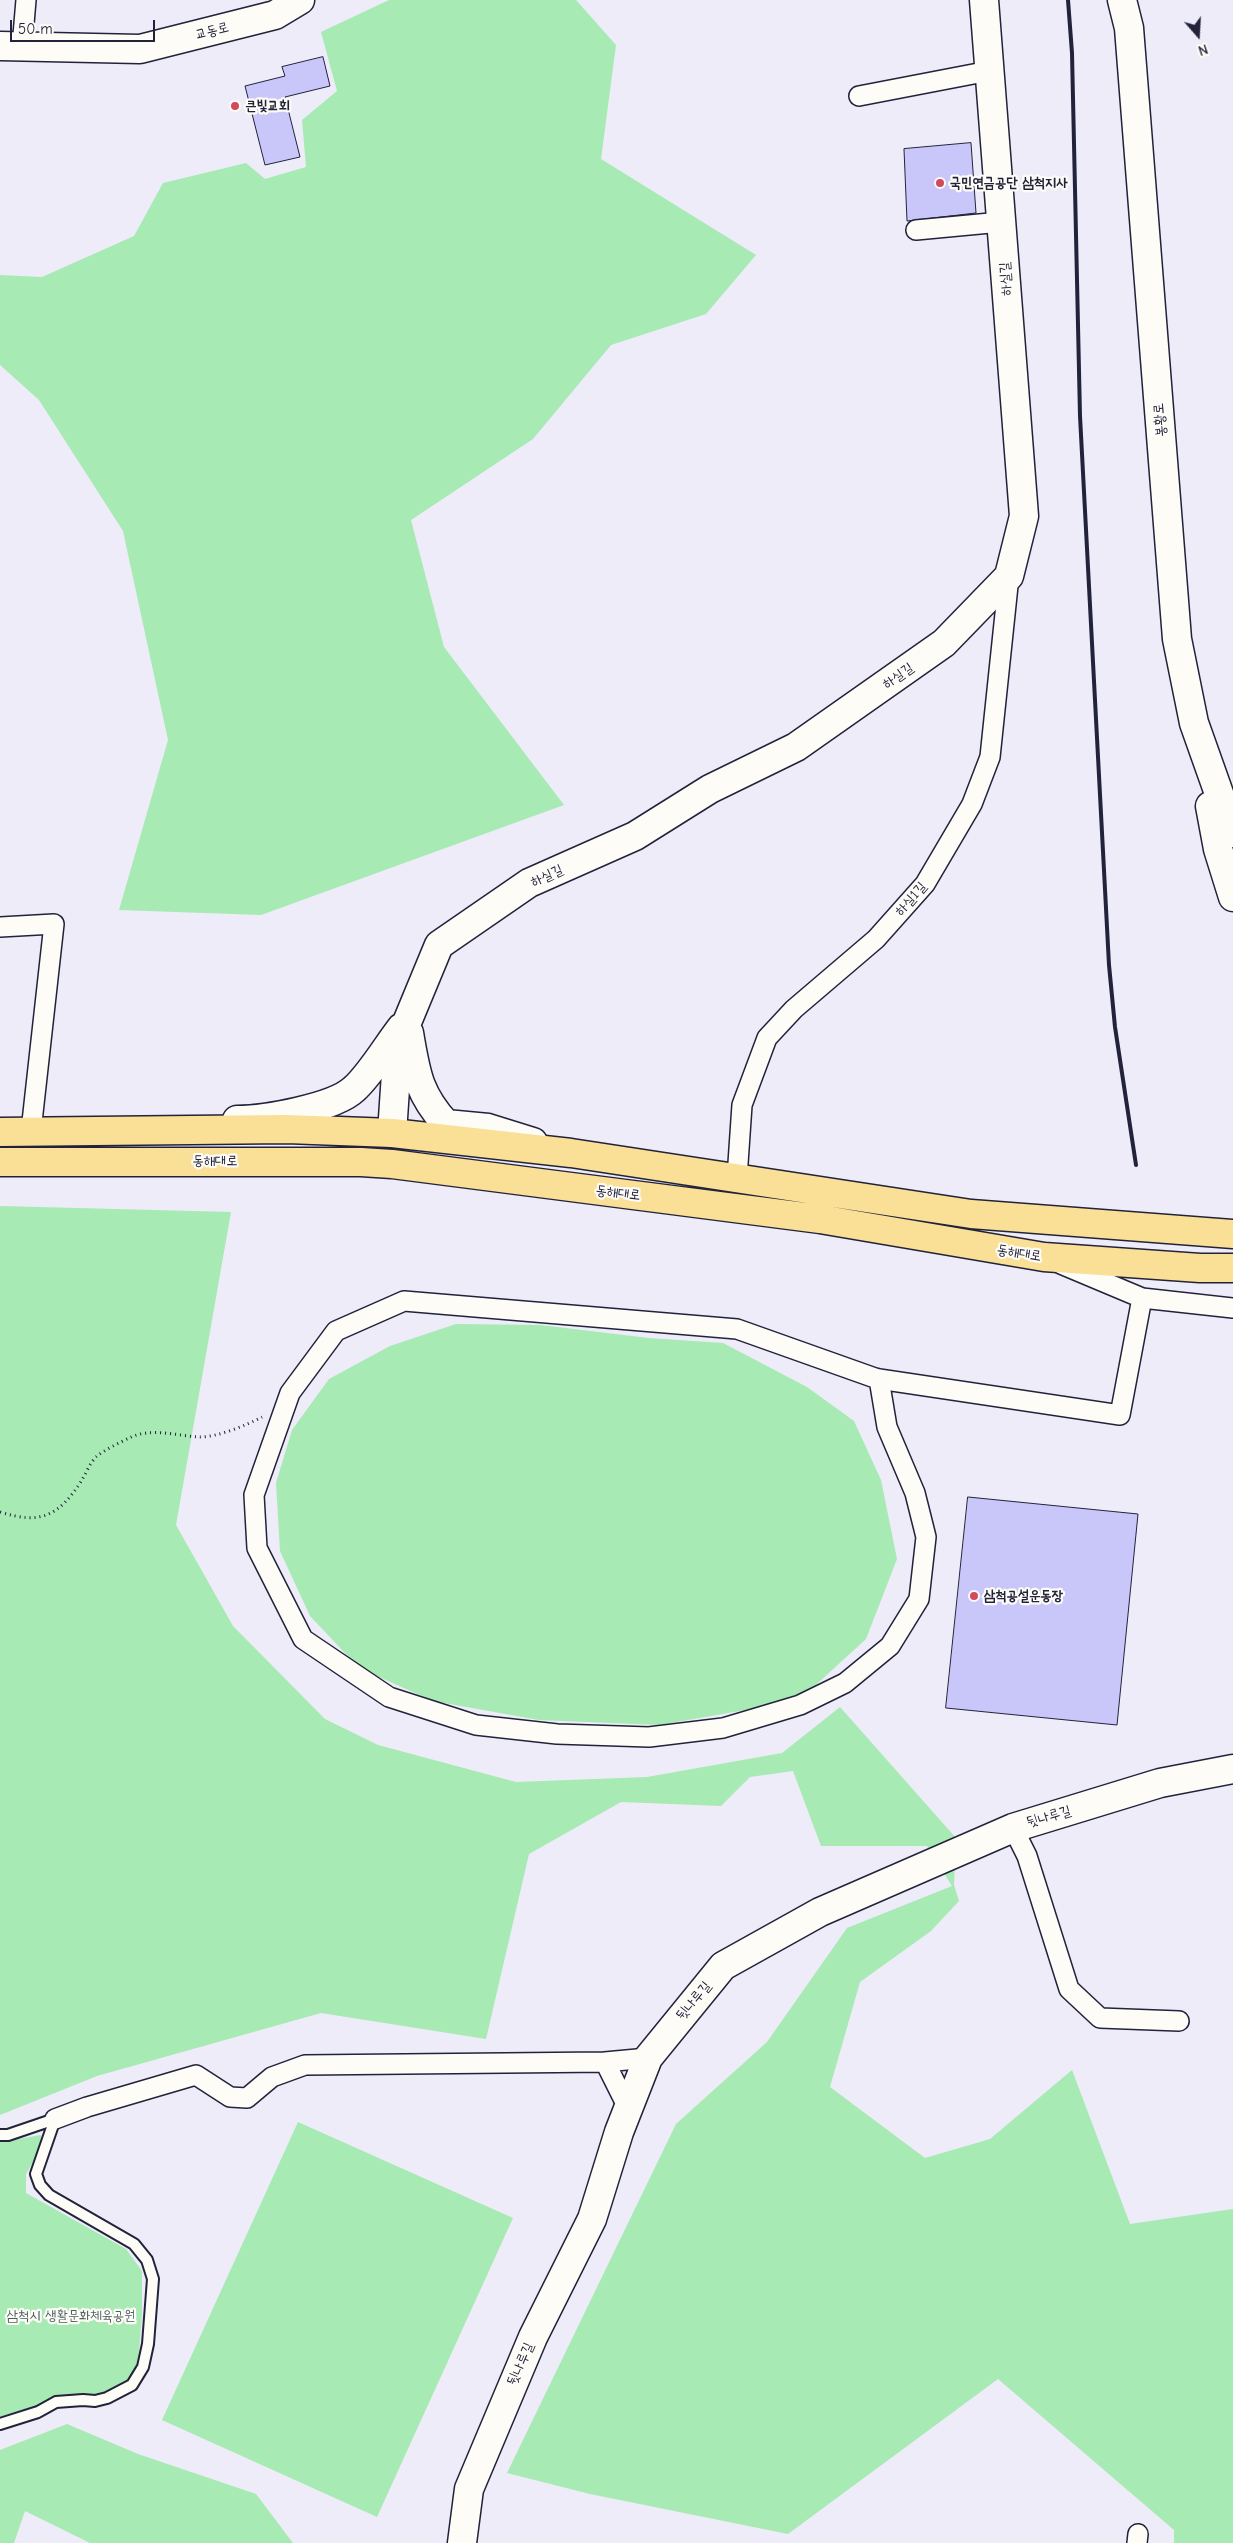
<!DOCTYPE html>
<html>
<head>
<meta charset="utf-8">
<style>
	body { margin:0 }
	#map { position:relative; width:1233px; height:2543px; overflow:hidden; background:#edecf8; font-family:"Comic Neue",sans-serif }
	canvas { display:block }
	.north { position:absolute; left:1173px; top:10px; width:50px; height:50px; -webkit-text-stroke:4px #fdfcf7; paint-order:stroke; rotate:161deg; font-size:14px; font-weight:700; line-height:20px; text-align:center; color:#22223b }
	.north::after { content:''; display:block; margin:auto; width:18px; height:22px; background:#22223b; clip-path:polygon(50% 0,100% 100%,50% 72%,0 100%) }
	.scale { position:absolute; left:10px; top:20px; width:145px; height:22px; box-sizing:border-box; border:2px solid #22223b; border-top:0; padding-left:6px; font-size:15px; line-height:18px; white-space:nowrap; color:#22223b; -webkit-text-stroke:4px #fdfcf7; paint-order:stroke }
</style>
</head>
<body>
<div id="map">
<canvas width="1233" height="2543"></canvas>
<div class="north">N</div>
<div class="scale">50 m</div>
</div>
<script>
const g = document.querySelector('canvas').getContext('2d');
g.lineJoin = 'round';
function fillPath(path, color) { g.fillStyle = color; g.fill(path, 'evenodd'); }
function stroke(path, color, width, dash) { g.strokeStyle = color; g.lineWidth = width; g.lineCap = dash ? 'butt' : 'round'; g.setLineDash(dash || []); g.stroke(path); }
function drawText(font, color, halo, rows, align = 'center') {
  g.font = font + ' "Comic Neue","Poor Story",sans-serif'; g.lineWidth = 4.5; g.setLineDash([]); g.textBaseline = 'middle'; g.strokeStyle = halo; g.fillStyle = color; for (const [text, x, y, turn = 0] of rows) {
    g.save(); g.translate(x, y); g.rotate((+turn || 0) * Math.PI / 180); g.textAlign = isNaN(turn) ? turn : align; if (halo) g.strokeText(text, 0, 0); g.fillText(text, 0, 0); g.restore();
  }
}
fillPath(new Path2D(`
	M 389,0 L 576,0 L 616,45 L 601,159 L 756,255 L 706,314 L 611,345 L 533,439 L 411,520 L 444,647 L 564,805 L 261,915 L 119,910 L 168,740 L 123,531 L 39,400 L 0,365 L 0,275 L 42,277 L 134,236 L 163,183 L 246,163 L 265,179 L 306,167 L 302,120 L 337,91 L 321,32 Z
	M 0,1206 L 231,1212 L 176,1525 L 233,1626 L 325,1719 L 378,1745 L 516,1782 L 647,1777 L 782,1753 L 840,1707 L 956,1838 L 954,1885 L 959,1901 L 931,1931 L 860,1982 L 830,2087 L 925,2158 L 990,2139 L 1072,2070 L 1130,2224 L 1233,2209 L 1233,2543 L 1174,2543 L 1174,2530 L 998,2379 L 788,2534 L 590,2494 L 507,2473 L 676,2124 L 767,2042 L 847,1928 L 952,1886 L 927,1846 L 821,1846 L 793,1771 L 750,1777 L 721,1806 L 621,1802 L 529,1854 L 486,2039 L 321,2013 L 97,2076 L 0,2115 Z
	M 456,1324 L 540,1325 L 649,1338 L 723,1343 L 807,1387 L 854,1421 L 881,1480 L 897,1559 L 866,1639 L 807,1693 L 757,1708 L 659,1725 L 539,1720 L 433,1701 L 359,1668 L 310,1616 L 280,1551 L 276,1483 L 292,1430 L 329,1379 L 390,1346 Z
	M 298,2122 L 513,2218 L 377,2517 L 162,2420 Z
	M 41,2135 L 41,2148 L 26,2174 L 26,2193 L 126,2249 L 142,2271 L 142,2315 L 138,2364 L 124,2386 L 105,2395 L 65,2396 L 0,2417 L 0,2142 Z
	M 67,2424 L 138,2454 L 256,2494 L 293,2543 L 90,2543 L 25,2511 L 14,2543 L 0,2543 L 0,2450 Z`), '#a7eab4');
const building = new Path2D(`
	M 323,57 L 330,86 L 285,97 L 300,157 L 265,165 L 245,86 L 285,76 L 282,67 Z
	M 971,143 L 976,213 L 907,221 L 904,149 Z
	M 968,1497 L 1138,1514 L 1117,1725 L 946,1708 Z`);
fillPath(building, '#c9c7f9');
stroke(building, '#22223b', 1);
const lane = new Path2D(`
	M 0,2135 L 8,2135 L 55,2119
	M 0,2424 L 38,2412 L 56,2402 L 83,2400 L 95,2401 L 107,2398 L 132,2385 L 143,2367 L 148,2344 L 153,2279 L 147,2260 L 134,2244 L 49,2195 L 40,2185 L 36,2174 L 55,2119`);
const street = new Path2D(`
	M 22,47 L 26,0
	M 859,96 L 989,71
	M 916,230 L 1001,222
	M 0,927 L 54,924 L 31,1131
	M 737,1178 L 742,1105 L 767,1038 L 794,1009 L 876,939 L 925,884 L 972,804 L 990,757 L 1009,576
	M 1142,1298 L 1233,1308
	M 879,1379 L 887,1427 L 915,1493 L 926,1537 L 919,1599 L 890,1646 L 845,1683 L 800,1705 L 723,1728 L 649,1737 L 557,1734 L 476,1725 L 389,1697 L 303,1639 L 257,1548 L 254,1495 L 290,1393 L 336,1331 L 404,1301 L 737,1329 L 875,1378 L 879,1379 L 1120,1415 L 1142,1298 L 1061,1264
	M 1013,1828 L 1027,1856 L 1069,1989 L 1100,2018 L 1179,2021
	M 628,2108 L 605,2062 L 648,2058
	M 55,2119 L 87,2107 L 196,2075 L 230,2097 L 247,2098 L 272,2077 L 305,2065 L 605,2062
	M 1137,2543 L 1138,2534`);
const secondary = new Path2D(`
	M 1122,0 L 1129,28 L 1177,639 L 1194,723 L 1233,833
	M 0,46 L 140,49 L 275,15 L 300,0
	M 1210,806 L 1218,849 L 1233,897
	M 409,1033 C 416,1073 418,1093 446,1124 L 488,1128 L 533,1142
	M 237,1120 C 264,1120 334,1108 354,1089 C 370,1075 387,1046 401,1028
	M 392,1133 L 398,1044 L 439,945 L 529,883 L 635,836 L 710,789 L 796,747 L 944,643 L 1009,576 L 1024,516 L 984,0
	M 462,2543 L 469,2489 L 533,2337 L 592,2219 L 619,2132 L 648,2058 L 723,1966 L 820,1912 L 1013,1828 L 1160,1783 L 1233,1769`);
const primary = new Path2D(`
	M 0,1132 L 287,1129 L 392,1133 L 571,1153 L 971,1214 L 1233,1234
	M 0,1162 L 361,1162 L 392,1164 L 820,1219 L 1044,1257 L 1200,1268 L 1233,1268`);
stroke(lane, '#22223b', 14);
stroke(street, '#22223b', 22);
stroke(secondary, '#22223b', 31);
stroke(primary, '#22223b', 31);
stroke(new Path2D(`
	M 0,1512 C 41,1525 59,1516 82,1480 C 86,1473 90,1463 96,1457 C 104,1450 119,1443 129,1438 C 151,1427 177,1436 200,1437 C 218,1437 247,1425 262,1417`), '#22223b', 3, [1, 4]);
stroke(lane, '#fdfcf7', 10);
stroke(street, '#fdfcf7', 19);
stroke(secondary, '#fdfcf7', 28);
stroke(primary, '#fadf96', 28);
stroke(new Path2D(`
	M 1068,0 L 1072,53 L 1080,416 L 1109,965 L 1115,1027 L 1136,1165`), '#22223b', 4);
for (const [x, y, r, color] of [
	[235,106,5,"#d1495b"],
	[940,183,5,"#d1495b"],
	[974,1596,5,"#d1495b"]
]) { const dot = new Path2D(); dot.arc(x, y, r, 0, 2 * Math.PI); g.fillStyle = color; g.fill(dot); stroke(dot, '#fdfcf7', 2); }
drawText('14px', '#22223b', '#fdfcf7', [
	["교동로",212,31,-14],
	["하실길",1006,279,-94],
	["봉황로",1160,420,-95],
	["하실길",898,676,-35],
	["하실길",547,876,-25],
	["하실1길",911,899,-49],
	["동해대로",215,1161],
	["동해대로",618,1193,7],
	["동해대로",1019,1253,9],
	["뒷나루길",1049,1817,-17],
	["뒷나루길",694,2001,-51],
	["뒷나루길",521,2364,-67]
]);
drawText('bold 14px', '#22223b', '#fdfcf7', [
	["큰빛교회",245,106],
	["국민연금공단 삼척지사",950,183],
	["삼척공설운동장",984,1596]
], 'left');
drawText('14px', '#4a5e5f', '#fdfcf7', [
	["삼척시 생활문화체육공원",71,2316]
]);
</script>
</body>
</html>
